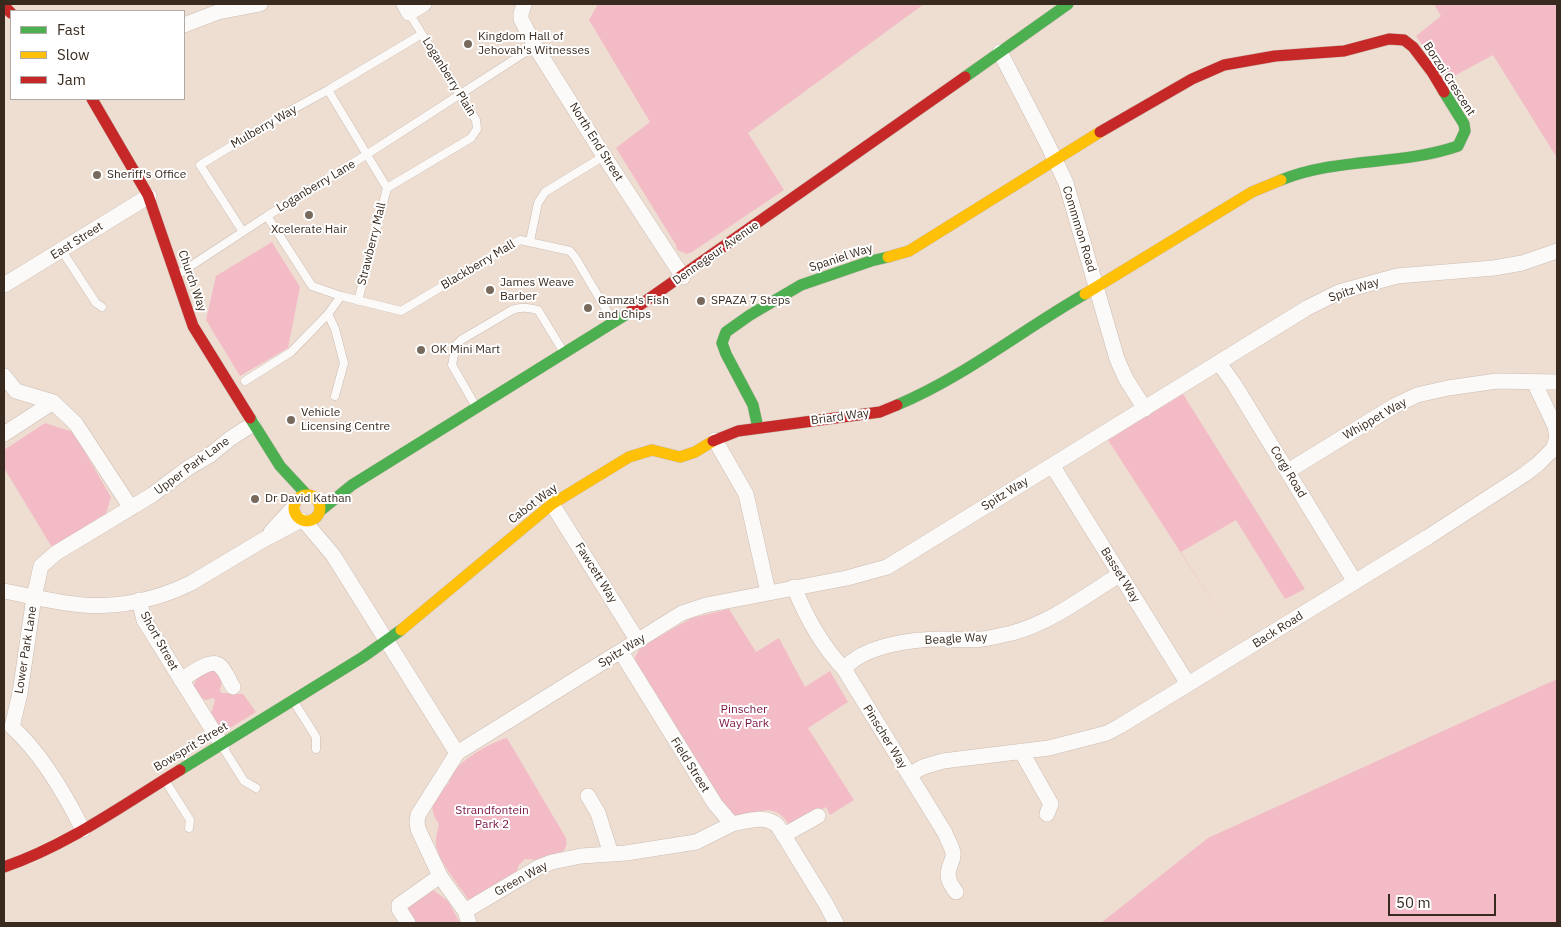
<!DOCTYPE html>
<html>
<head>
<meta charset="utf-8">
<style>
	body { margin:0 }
	#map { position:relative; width:1561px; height:927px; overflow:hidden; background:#eeded2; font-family:"IBM Plex Sans",sans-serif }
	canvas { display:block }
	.frame { position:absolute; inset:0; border:5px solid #382a1e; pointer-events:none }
	.legend { position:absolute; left:10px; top:10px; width:175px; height:90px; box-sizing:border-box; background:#fff; border:1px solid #afaaa5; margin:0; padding:6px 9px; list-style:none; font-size:15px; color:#382a1e }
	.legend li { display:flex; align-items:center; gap:10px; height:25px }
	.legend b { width:25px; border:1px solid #afaaa5 }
	.scale { position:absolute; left:1388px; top:894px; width:108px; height:22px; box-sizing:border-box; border:2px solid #382a1e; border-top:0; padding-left:6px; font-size:15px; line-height:18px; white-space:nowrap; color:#382a1e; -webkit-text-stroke:4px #fff; paint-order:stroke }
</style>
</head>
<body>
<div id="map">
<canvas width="1561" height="927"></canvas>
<div class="frame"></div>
<ul class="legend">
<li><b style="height:6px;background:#4caf50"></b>Fast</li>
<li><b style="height:6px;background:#ffc107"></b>Slow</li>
<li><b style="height:6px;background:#c62828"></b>Jam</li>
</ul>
<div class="scale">50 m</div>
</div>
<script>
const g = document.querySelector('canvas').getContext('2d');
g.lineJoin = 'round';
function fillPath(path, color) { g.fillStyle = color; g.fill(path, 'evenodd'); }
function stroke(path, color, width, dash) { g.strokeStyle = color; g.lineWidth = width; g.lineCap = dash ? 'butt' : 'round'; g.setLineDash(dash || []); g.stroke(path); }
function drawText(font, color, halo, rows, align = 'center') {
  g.font = font + ' "IBM Plex Sans",sans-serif'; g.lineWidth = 4; g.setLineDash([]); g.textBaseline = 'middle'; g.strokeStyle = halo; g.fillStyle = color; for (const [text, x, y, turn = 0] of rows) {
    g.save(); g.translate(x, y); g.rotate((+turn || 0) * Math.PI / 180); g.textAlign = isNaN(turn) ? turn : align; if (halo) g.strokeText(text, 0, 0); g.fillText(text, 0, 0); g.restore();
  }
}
fillPath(new Path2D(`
	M 598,4 L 924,4 L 748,133 L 784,190 L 692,252 L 687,254 L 677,250 L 676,245 L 616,148 L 650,122 L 589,20 Z
	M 1434,4 L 1557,4 L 1557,158 L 1493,55 L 1447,80 L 1416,36 L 1441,16 Z
	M 272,242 L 300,287 L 288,348 L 240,376 L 206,320 L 216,276 Z
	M 1183,394 L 1305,589 L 1285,599 L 1236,520 L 1181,552 L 1232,632 L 1108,440 Z
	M 45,423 L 73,432 L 111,497 L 105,517 L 53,549 L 4,468 L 4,450 Z
	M 729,609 L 756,652 L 779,638 L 805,687 L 830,671 L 848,702 L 808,728 L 854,800 L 830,815 L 826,807 L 790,826 C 774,801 761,812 736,817 L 726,811 L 636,669 L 635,657 L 641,647 L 683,623 L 692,618 Z
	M 213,669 L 222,680 L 220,690 L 221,693 L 243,694 L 256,712 L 225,731 L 218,728 L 210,717 L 215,700 L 213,698 L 206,700 L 198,697 L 193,687 L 198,675 Z
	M 1557,679 L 1557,923 L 1101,923 L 1208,838 Z
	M 507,738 L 566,838 C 566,841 567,844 566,846 C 561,861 537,861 525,859 L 518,866 L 517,874 L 470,902 C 460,886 438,862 436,844 C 435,838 438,830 439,824 C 427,807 432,795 449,783 C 451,764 489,743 507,738 Z
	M 433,890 L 448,901 L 460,923 L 413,923 L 405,909 Z`), '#f3bbc6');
const lane = new Path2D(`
	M 409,13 L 422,34
	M 422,34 L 476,120 L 477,129 L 471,138 L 387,188 L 328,90 Z
	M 267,216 L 312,286 L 341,296 L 401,311 L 520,240 L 570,251 L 575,257 L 613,321
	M 243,232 L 200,165 L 288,112 L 328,90
	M 530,241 L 538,203 L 545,192 L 604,156
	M 62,251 L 96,303 L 102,307
	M 177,275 L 267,216 L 366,155 L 535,46
	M 358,301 L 387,188
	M 328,314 L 335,329 L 344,363 L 335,396
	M 245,381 L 291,352 L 328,314 L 341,296
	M 475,405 L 452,365 L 456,345 L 461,340 L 512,310 C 521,306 529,308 538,310 L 563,351
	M 294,702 L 316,737 L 316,749
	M 222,746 L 244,781 L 256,788
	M 166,782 L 190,820 L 189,828`);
const street = new Path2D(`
	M 404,4 L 409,13 L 424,4
	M 524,4 L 521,14 L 521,19 L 535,46 L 604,156 L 683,277
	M 184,25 L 218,12 L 260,4
	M 1000,52 L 1048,145 L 1066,183 L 1117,359 L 1126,379 L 1145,409
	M 4,285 L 149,196
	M 1219,363 L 1234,384 L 1355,582
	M 4,376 L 16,391 L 53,402 L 76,424 L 131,508
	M 4,434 L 53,402
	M 715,440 L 746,494 L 768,592
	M 1052,465 L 1188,684
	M 1288,471 L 1394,406 L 1417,395 L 1448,388 L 1497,381 L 1557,382
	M 552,504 L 638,641
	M 305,522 L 333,555 L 457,753
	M 271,532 L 293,508
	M 794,587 C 806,617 822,646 844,669 L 945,833 C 947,839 952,846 953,853 C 954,859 950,863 949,869 C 946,878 951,885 956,892
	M 4,591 C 30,596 57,603 83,605 C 119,608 159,599 191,583 L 263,540 L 301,520
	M 139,600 L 144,620 L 222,745
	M 621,652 L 715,804 L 732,824 C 748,821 765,814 778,826 L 826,904 L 836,923
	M 844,669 C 864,645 913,639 943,639 C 956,639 969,641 982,639 C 992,638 1002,635 1012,633 C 1052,622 1085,596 1119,575
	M 181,680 C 190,675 211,657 220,666 C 226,671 229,681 233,687
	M 1021,751 L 1051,804 L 1047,814
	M 909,775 L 923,767 L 943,761 L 1049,748 L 1107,733 L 1120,726 L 1428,537 L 1525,474 L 1538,464 L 1553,449 L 1557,438 L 1555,426 L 1534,382
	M 588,796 L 598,813 L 611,854
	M 83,830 C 65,794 41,753 12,727 L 20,693 L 34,597 L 41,566 L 56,553 L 152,495 L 188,468 L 210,455 L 231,438 L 253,424
	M 784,835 L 818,816
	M 465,911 L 539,867 L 552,862 L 581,856 L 626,853 L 696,842 L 732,824
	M 408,923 L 399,909 L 399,905 L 440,876
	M 469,923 L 465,911 L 440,876 L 418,829 L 417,822 L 418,815 L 457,753 L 682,613 L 706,605 L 847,578 L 887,567 L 1307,308 L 1339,292 L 1397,276 L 1494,268 L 1522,263 L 1557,251`);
const fast = new Path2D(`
	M 965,77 L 1068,4
	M 1281,180 C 1338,157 1400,166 1458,146 L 1465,131 L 1464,124 L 1444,92
	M 897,405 C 964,377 1022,330 1085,294
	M 250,418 L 280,466 L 307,495
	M 758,428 L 753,405 L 726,354 L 722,343 L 726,332 L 750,315 L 801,285 L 871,261 L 888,257
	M 320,511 L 352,485 L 630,312
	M 180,770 L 363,657 L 401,630`);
const slow = new Path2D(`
	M 888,257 L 909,251 L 1100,132
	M 1085,294 L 1252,192 L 1281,180
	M294 508a13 13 0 1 1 26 0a13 13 0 1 1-26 0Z
	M 401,630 L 552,504 L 629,457 L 652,450 L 680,457 L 695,452 L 713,441`);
const jam = new Path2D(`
	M 4,6 L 11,13
	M 92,99 L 148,195 L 193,326 L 250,418
	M 1100,132 L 1192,79 L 1224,65 L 1275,56 L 1344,51 L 1389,39 L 1404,40 L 1413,47 L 1432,72 L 1444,92
	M 630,312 L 965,77
	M 713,441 L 738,431 L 880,412 L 897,405
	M 4,867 C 68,845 123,805 180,770`);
stroke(lane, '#cbbcb2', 9);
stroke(street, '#cbbcb2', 16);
stroke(fast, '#cbbcb2', 12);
stroke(slow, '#cbbcb2', 12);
stroke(jam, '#cbbcb2', 12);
stroke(lane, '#fcfaf8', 8);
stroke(street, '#fcfaf8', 15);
stroke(fast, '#4caf50', 11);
stroke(slow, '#ffc107', 11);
stroke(jam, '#c62828', 11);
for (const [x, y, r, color] of [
	[468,44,5,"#78695d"],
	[97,175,5,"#78695d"],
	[309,215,5,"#78695d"],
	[490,290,5,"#78695d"],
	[701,301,5,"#78695d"],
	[588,308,5,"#78695d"],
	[421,350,5,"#78695d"],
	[291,420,5,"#78695d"],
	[255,499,5,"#78695d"]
]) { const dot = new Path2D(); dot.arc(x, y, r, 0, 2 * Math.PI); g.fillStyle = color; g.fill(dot); stroke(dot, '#fff', 2); }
drawText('12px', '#382a1e', '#fff', [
	["Kingdom Hall of",478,37],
	["Jehovah's Witnesses",478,51],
	["Sheriff's Office",107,175],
	["Xcelerate Hair",309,230,"center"],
	["James Weave",500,283],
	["Barber",500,297],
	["Gamza's Fish",598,301],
	["and Chips",598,315],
	["SPAZA 7 Steps",711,301],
	["OK Mini Mart",431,350],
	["Vehicle",301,413],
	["Licensing Centre",301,427],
	["Dr David Kathan",265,499]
], 'left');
drawText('12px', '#382a1e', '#fff', [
	["Loganberry Plain",449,77,58],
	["Borzoi Crescent",1449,79,57],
	["Mulberry Way",264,127,-30],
	["North End Street",596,142,58],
	["Loganberry Lane",316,186,-31],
	["Commmon Road",1079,229,73],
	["East Street",77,241,-32],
	["Strawberry Mall",372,244,-76],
	["Dennegeur Avenue",716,253,-35],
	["Spaniel Way",841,258,-18],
	["Blackberry Mall",478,265,-31],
	["Church Way",192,281,71],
	["Spitz Way",1354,290,-19],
	["Briard Way",840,417,-8],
	["Whippet Way",1375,419,-30],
	["Upper Park Lane",192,466,-36],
	["Corgi Road",1288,472,59],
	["Spitz Way",1005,494,-32],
	["Cabot Way",533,504,-37],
	["Fawcett Way",596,573,58],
	["Basset Way",1120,575,58],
	["Back Road",1278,630,-32],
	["Beagle Way",956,639,-3],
	["Short Street",159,641,61],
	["Lower Park Lane",26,650,-81],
	["Spitz Way",622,651,-32],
	["Pinscher Way",885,737,58],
	["Bowsprit Street",191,747,-31],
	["Field Street",690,765,58],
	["Green Way",521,879,-29]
]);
drawText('12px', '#7b1645', '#fff', [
	["Pinscher",744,710],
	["Way Park",744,724],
	["Strandfontein",492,811],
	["Park 2",492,825]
]);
</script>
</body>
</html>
